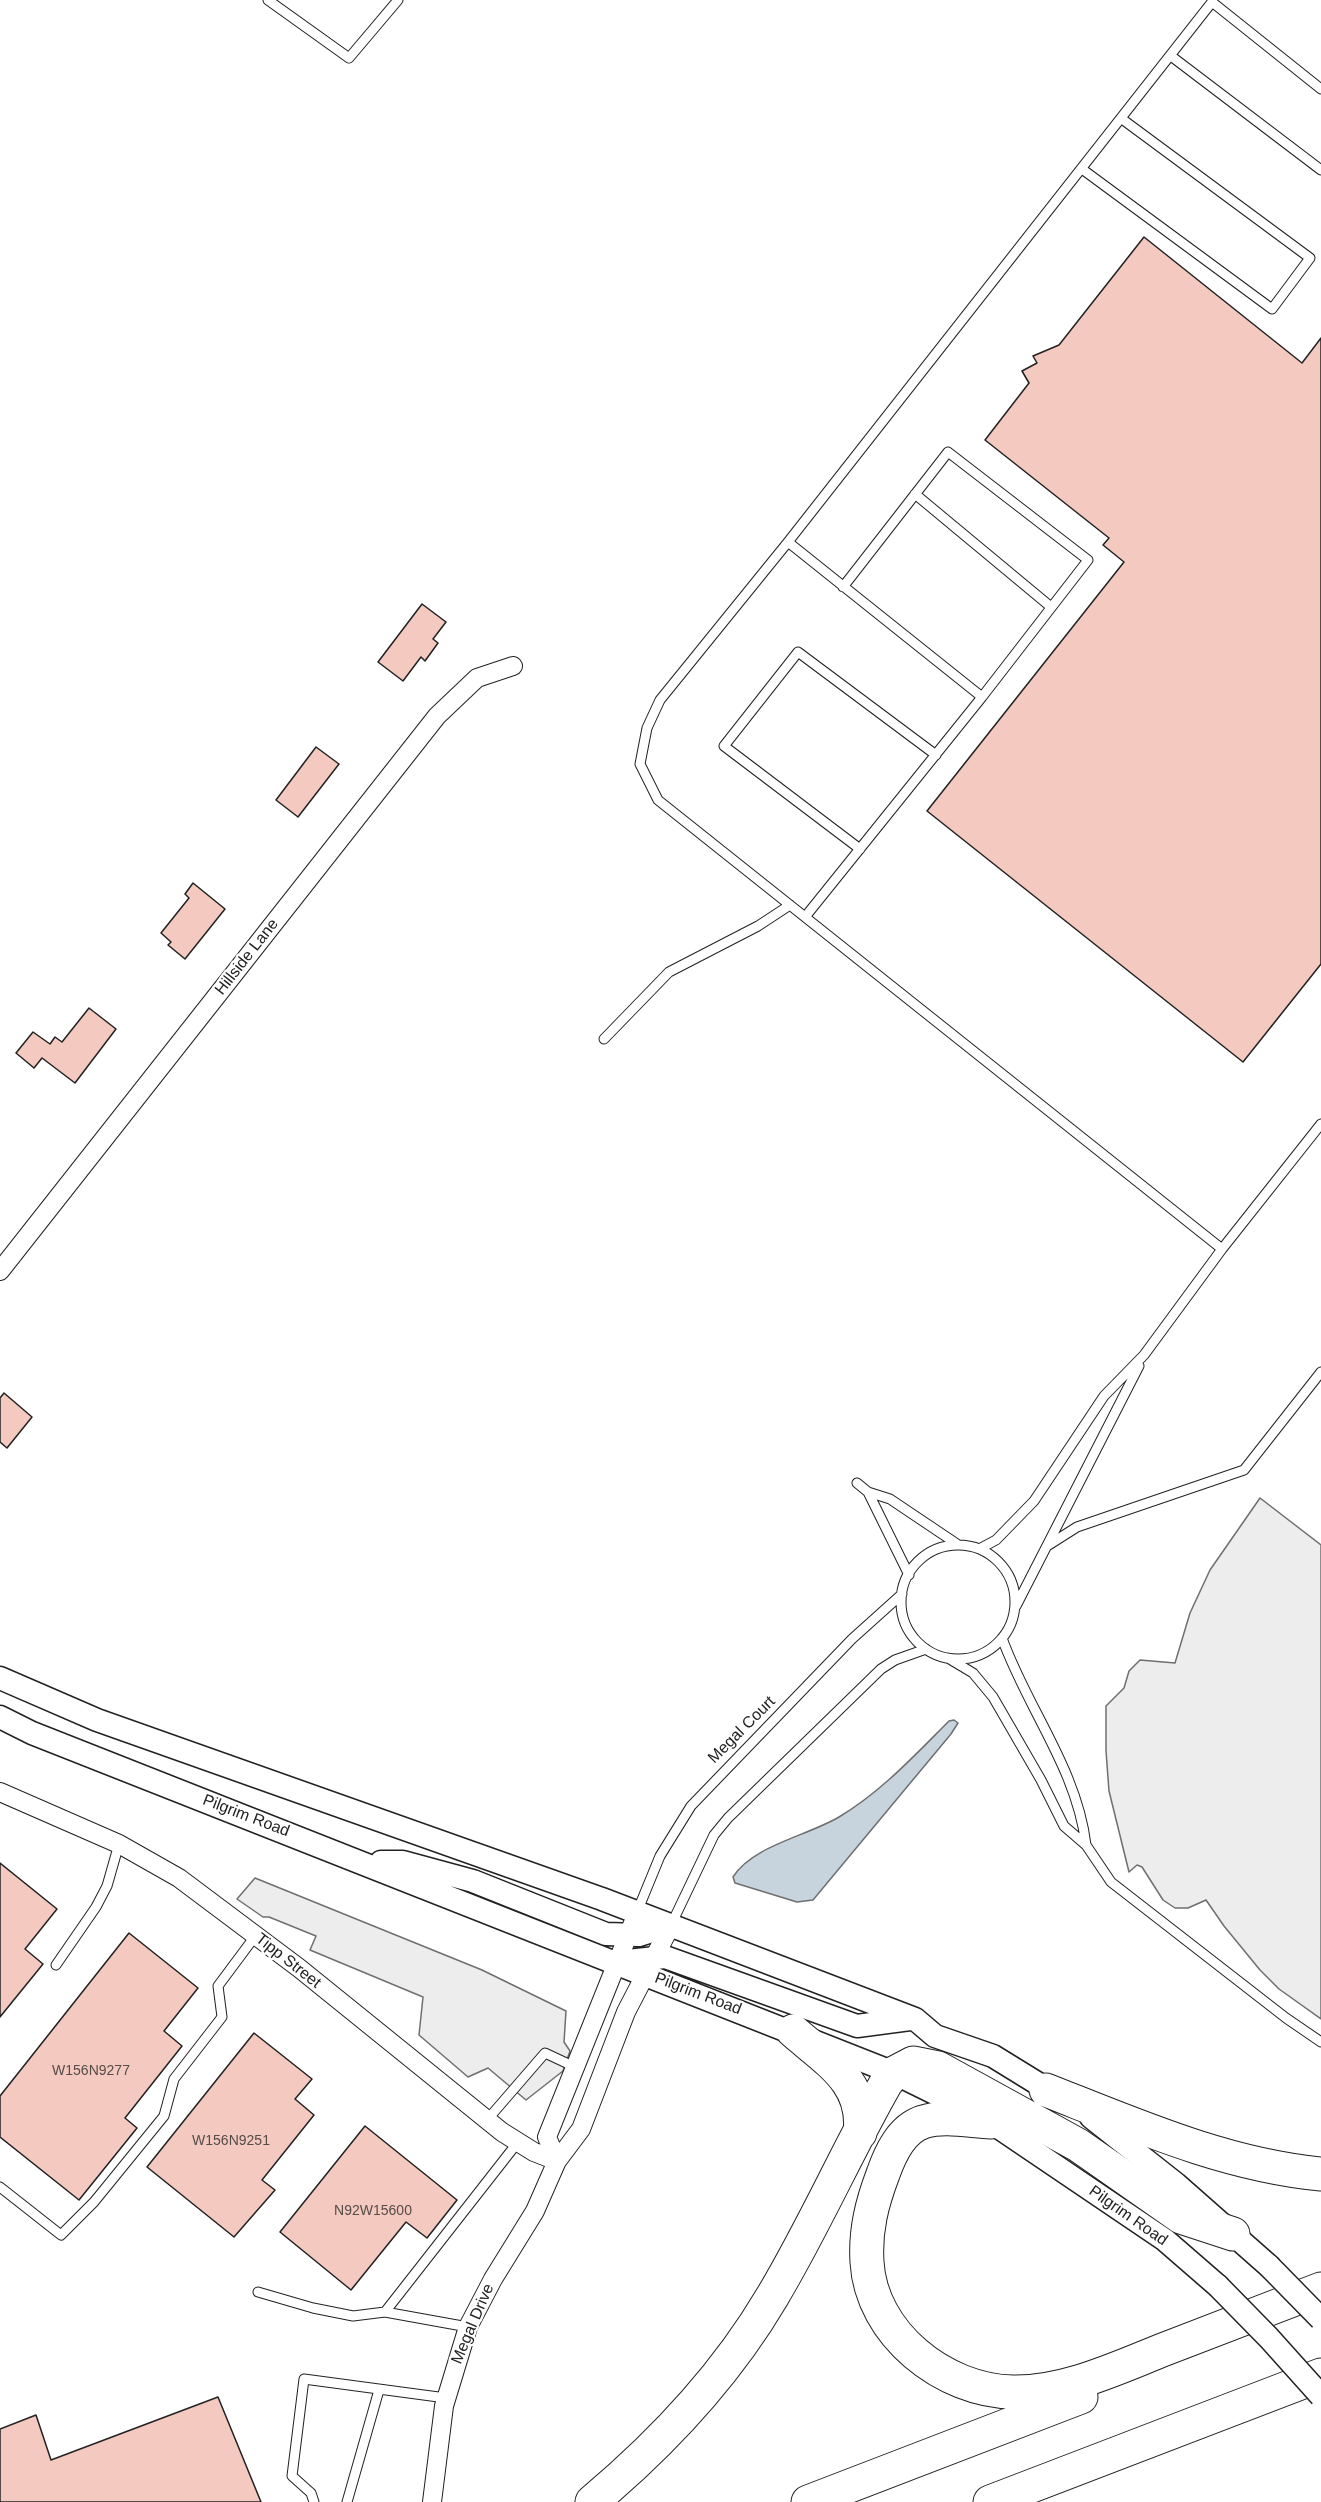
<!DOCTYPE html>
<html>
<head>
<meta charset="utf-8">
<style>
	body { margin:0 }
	canvas { display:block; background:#fff }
</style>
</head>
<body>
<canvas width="1321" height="2502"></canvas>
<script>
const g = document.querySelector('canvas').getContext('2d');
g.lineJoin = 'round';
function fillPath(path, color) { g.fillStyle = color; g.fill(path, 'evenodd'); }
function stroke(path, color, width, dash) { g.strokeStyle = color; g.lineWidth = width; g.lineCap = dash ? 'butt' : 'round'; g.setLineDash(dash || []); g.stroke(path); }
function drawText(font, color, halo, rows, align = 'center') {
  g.font = font + ' Helvetica,sans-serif'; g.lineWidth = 4.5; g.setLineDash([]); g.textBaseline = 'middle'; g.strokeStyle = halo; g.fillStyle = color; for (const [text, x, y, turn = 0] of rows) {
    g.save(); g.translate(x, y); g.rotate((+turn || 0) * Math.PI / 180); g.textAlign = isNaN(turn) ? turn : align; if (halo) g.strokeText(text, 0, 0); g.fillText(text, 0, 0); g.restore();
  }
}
const parking = new Path2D(`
	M 1260,1498 L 1321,1545 L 1321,2019 L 1279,1989 L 1260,1970 L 1224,1926 L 1206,1900 L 1188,1908 L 1175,1908 L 1163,1900 L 1142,1867 L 1137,1865 L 1129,1872 L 1109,1791 L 1106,1751 L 1106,1706 L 1124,1688 L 1129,1671 L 1140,1660 L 1175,1663 L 1190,1613 L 1210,1570 Z
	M 255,1878 L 482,1970 L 566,2011 L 564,2042 L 570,2051 L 563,2071 L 526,2100 L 488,2068 L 468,2077 L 419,2035 L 423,1997 L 310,1950 L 316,1936 L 269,1917 L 263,1917 L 237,1899 Z`);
fillPath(parking, '#ededed');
stroke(parking, '#6f6f6f', 1.5);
const water = new Path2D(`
	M 954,1720 L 958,1723 L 951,1734 L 813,1900 L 797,1902 L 735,1883 L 733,1877 C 752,1846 807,1836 839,1817 C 881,1792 915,1755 949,1721 Z`);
fillPath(water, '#c7d3dd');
stroke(water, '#6f6f6f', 1.5);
const building = new Path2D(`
	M 1144,237 L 1302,363 L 1321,338 L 1321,964 L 1243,1062 L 927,811 L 1124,562 L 1103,545 L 1109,538 L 985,440 L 1029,383 L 1022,371 L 1037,363 L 1033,356 L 1059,345 Z
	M 422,604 L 446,622 L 433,639 L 438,643 L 425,661 L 421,657 L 403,681 L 378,662 Z
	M 316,747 L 339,764 L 298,817 L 276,800 Z
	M 193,883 L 225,909 L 185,959 L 168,945 L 171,942 L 161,933 L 189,898 L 185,894 Z
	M 89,1008 L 116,1029 L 75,1083 L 42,1058 L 34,1068 L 16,1053 L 33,1032 L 50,1044 L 55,1037 L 62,1042 Z
	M 4,1393 L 32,1417 L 7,1448 L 0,1442 L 0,1398 Z
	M 0,1863 L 57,1909 L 25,1949 L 43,1964 L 0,2017 Z
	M 129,1933 L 198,1988 L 164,2031 L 182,2046 L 125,2118 L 137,2128 L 79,2200 L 0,2137 L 0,2096 Z
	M 254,2033 L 312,2079 L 295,2099 L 314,2115 L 262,2180 L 275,2190 L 234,2237 L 147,2167 Z
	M 365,2126 L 457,2200 L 427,2238 L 406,2222 L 351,2290 L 280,2232 Z
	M 218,2397 L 261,2502 L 0,2502 L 0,2429 L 36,2415 L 51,2460 Z`);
fillPath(building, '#f3c9c0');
stroke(building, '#222', 1.5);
const service = new Path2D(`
	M 268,0 L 349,58 L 398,0
	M 1171,56 L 1321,170
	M 1082,169 L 1272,309 L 1310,258 L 1122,119
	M 915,494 L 1051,607
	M 788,542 L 982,697 L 1088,560 L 948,452 L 843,587
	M 860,849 L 724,746 L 798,652 L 936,755
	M 805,917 L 982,697
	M 604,1039 L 669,972 L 758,926 L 790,905
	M 1222,1249 L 658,800 L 640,764 L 647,728 L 660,700 L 788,542 L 1212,2 L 1321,89
	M 857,1483 L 868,1492 L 890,1499 L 957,1544
	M 868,1492 L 909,1575
	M901 1602a57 57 0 1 1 114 0a57 57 0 1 1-114 0Z
	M 1047,1546 L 1077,1527 L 1244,1470 L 1321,1372
	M 981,1548 L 996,1540 L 1034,1501 L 1104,1396 L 1144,1355 L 1222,1249 L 1321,1124
	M 1016,1606 L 1139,1366
	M 1002,1638 C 1027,1708 1077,1769 1086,1845
	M 948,1658 L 973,1673 L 993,1697 L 1041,1780 L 1064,1826 L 1086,1845 L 1111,1882 L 1286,2018 L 1321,2042
	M 637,1912 L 660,1856 L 691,1806 L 852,1639 L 902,1594
	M 671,1925 L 714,1835 L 728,1818 L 881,1669 L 895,1660 L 926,1649
	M 56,1965 L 96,1907 L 107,1886 L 119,1844
	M 487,2120 L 545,2053 L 575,2067
	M 0,2187 L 61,2235 L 94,2202 L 164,2116 L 174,2079 L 222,2017 L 218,1986 L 256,1935
	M 258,2292 L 313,2308 L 353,2316 L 385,2312 L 468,2327
	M 385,2312 L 518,2142
	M 314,2502 L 311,2493 L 292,2476 L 304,2379 L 446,2398
	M 347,2502 L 379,2390`);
const minor = new Path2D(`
	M 0,1271 L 437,716 L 477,678 L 513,666
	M 0,1792 L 119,1844 L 179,1878 L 299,1968 L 502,2132 L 534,2152 L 557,2161
	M 557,2161 L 547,2137 L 633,1923
	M 432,2502 L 444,2406 L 468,2327 L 493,2279 L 535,2211 L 557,2161 L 581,2129 L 626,2012 L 671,1925`);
const tertiary = new Path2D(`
	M 0,1678 L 97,1720 L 602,1899 L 915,2019 L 935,2036 L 993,2056 L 1058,2096
	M 0,1717 L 32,1733 L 894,2073 L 959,2105 L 1001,2129 L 1165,2240 L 1218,2286
	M 381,1862 L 403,1862 L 473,1881 L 606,1934 L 639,1935 L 671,1925
	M 618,1962 L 665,1957 L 857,2026 L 910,2019
	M 1091,2117 L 1176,2184 L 1269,2266`);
const motorway = new Path2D(`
	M 793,2031 C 827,2061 866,2082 860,2133
	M 1046,2090 C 1135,2125 1225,2165 1321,2174
	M 991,2122 C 970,2121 943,2115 923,2122 C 901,2129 890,2154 883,2174 C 872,2203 865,2230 867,2262 C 871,2334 944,2391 1013,2392 C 1065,2393 1117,2368 1165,2349 C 1217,2329 1269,2309 1321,2289
	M 592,2502 C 661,2444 726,2375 772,2297 C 814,2227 846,2153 886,2083 L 894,2073 L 913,2063 L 938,2068 L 1078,2145 L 1181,2217 L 1233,2234
	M 808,2502 L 1081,2397
	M 990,2502 L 1321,2375`);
stroke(service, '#222', 11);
stroke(minor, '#222', 20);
stroke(tertiary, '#222', 25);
stroke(motorway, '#222', 35);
stroke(service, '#fff', 9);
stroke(minor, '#fff', 18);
stroke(tertiary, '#fff', 22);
stroke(motorway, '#fff', 33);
const tertiaryBridge = new Path2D(`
	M 1269,2266 L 1321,2319
	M 1218,2286 L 1269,2338 L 1321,2396`);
stroke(tertiaryBridge, '#222', 25, []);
stroke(tertiaryBridge, '#fff', 22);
drawText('14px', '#564c4a', null, [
	["W156N9277",91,2071],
	["W156N9251",231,2141],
	["N92W15600",373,2211]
]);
drawText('16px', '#222', '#fff', [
	["Hillside Lane",247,957,-52],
	["Megal Court",742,1730,-45],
	["Pilgrim Road",246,1816,21],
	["Tipp Street",288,1961,38],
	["Pilgrim Road",698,1994,21],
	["Pilgrim Road",1128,2216,35],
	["Megal Drive",473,2324,-67]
]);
</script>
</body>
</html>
